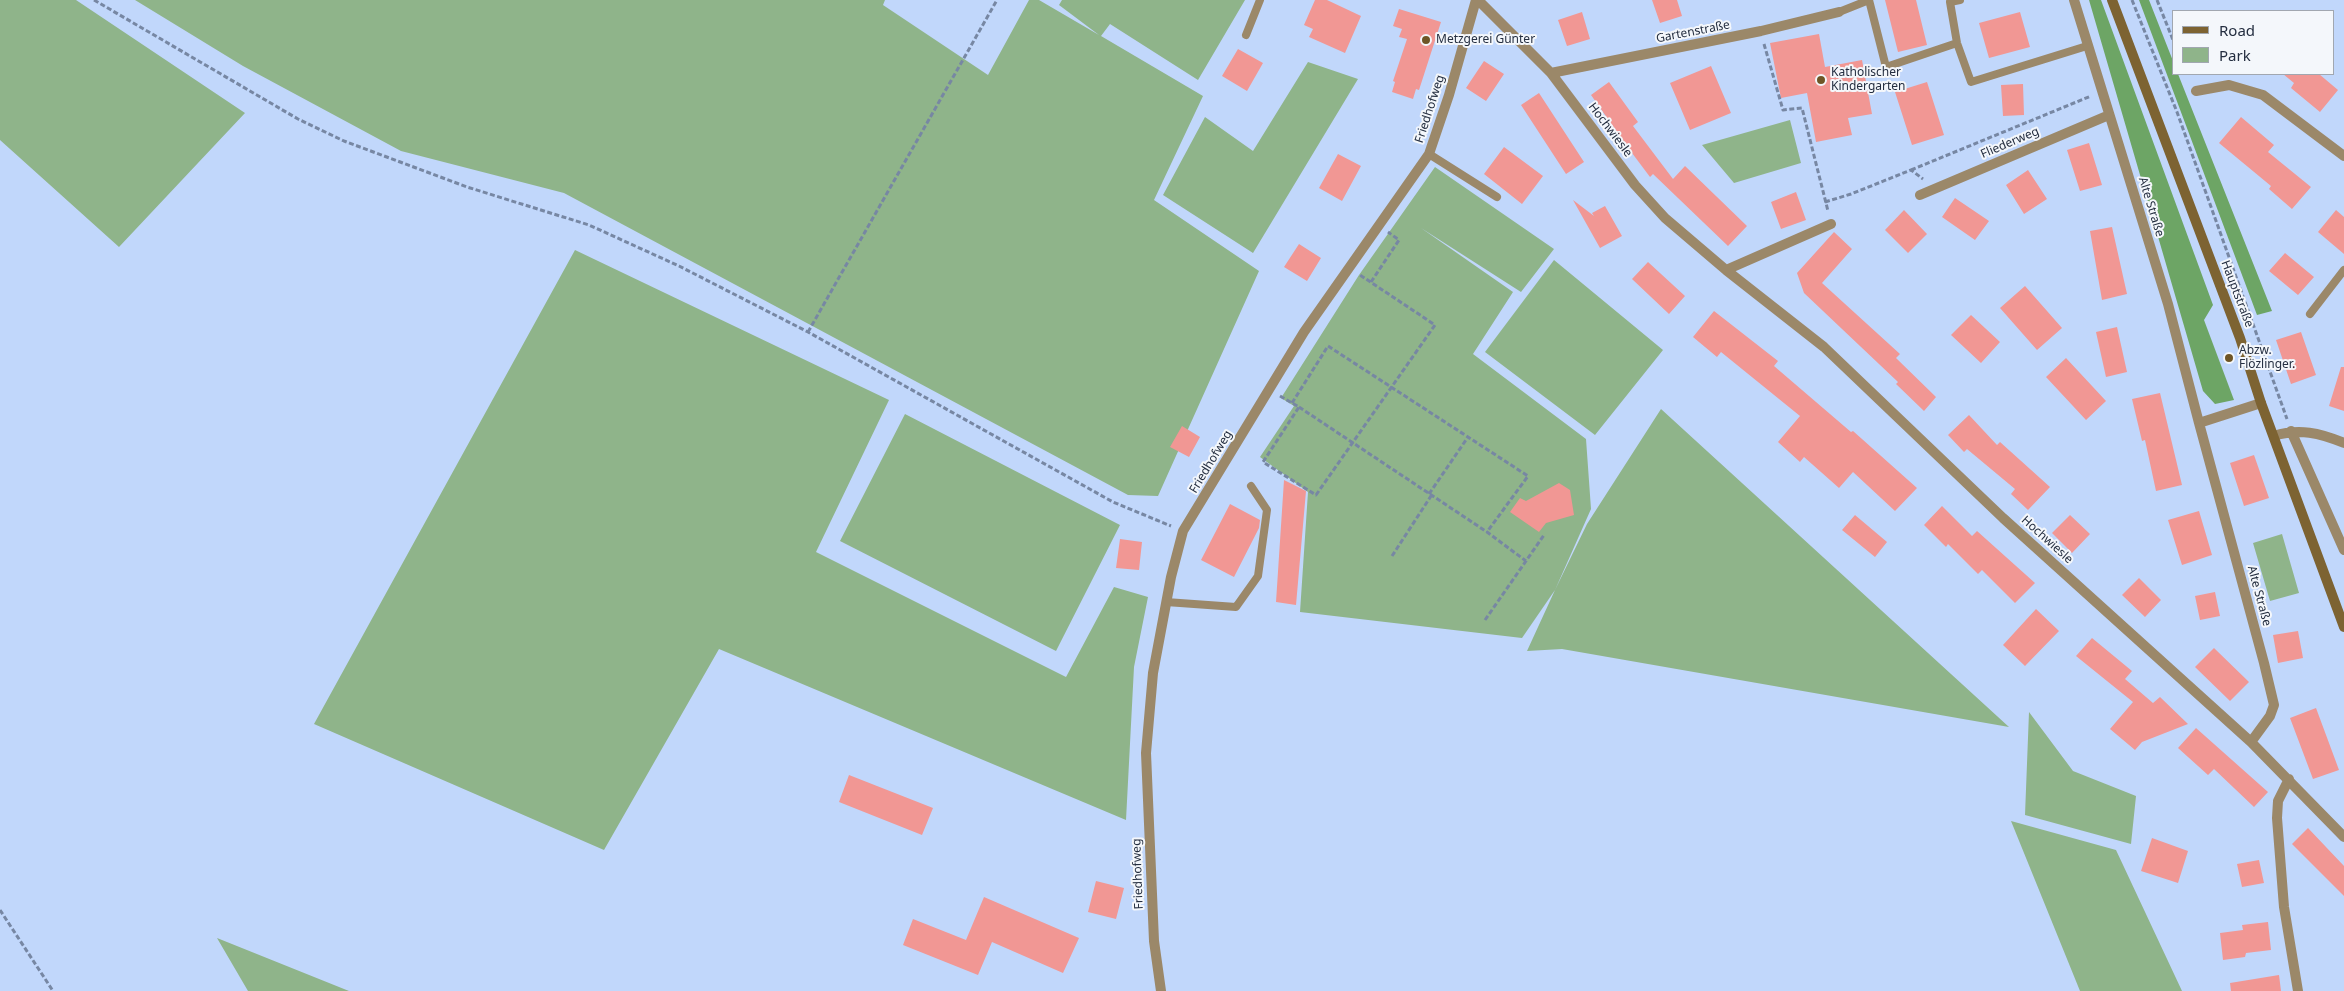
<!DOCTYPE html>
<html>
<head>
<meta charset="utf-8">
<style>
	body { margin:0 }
	#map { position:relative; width:2344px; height:991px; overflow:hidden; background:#c1d7fb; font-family:"Noto Sans",sans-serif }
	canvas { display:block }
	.legend { position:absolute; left:2172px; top:10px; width:162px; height:65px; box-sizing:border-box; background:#f4f7fb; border:1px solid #a1a7b0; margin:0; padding:6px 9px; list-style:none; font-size:15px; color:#242e40 }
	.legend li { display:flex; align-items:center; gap:10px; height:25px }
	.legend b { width:25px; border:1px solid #a1a7b0 }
</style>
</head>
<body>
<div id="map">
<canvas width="2344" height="991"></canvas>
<ul class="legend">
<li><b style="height:6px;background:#7d6332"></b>Road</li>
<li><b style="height:14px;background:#8fb48a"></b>Park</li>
</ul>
</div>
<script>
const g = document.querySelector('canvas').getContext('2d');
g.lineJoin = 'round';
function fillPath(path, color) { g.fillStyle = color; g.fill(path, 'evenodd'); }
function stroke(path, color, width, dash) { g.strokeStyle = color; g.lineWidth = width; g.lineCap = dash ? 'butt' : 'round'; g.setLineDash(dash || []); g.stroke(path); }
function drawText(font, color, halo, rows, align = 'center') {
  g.font = font + ' "Noto Sans",sans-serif'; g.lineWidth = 4; g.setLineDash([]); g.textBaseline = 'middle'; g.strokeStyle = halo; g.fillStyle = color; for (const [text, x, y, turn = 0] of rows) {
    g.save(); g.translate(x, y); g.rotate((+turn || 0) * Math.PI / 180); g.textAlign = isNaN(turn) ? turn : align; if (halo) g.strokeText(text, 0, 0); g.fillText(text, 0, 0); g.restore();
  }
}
fillPath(new Path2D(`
	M 0,0 L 76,0 L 245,113 L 119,247 L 0,140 Z
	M 135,0 L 885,0 L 883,5 L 988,75 L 1029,0 L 1039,0 L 1099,35 L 1059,5 L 1062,0 L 1245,0 L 1198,80 L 1110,24 L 1101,36 L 1203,96 L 1154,200 L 1259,271 L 1158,496 L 1128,495 L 564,193 L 401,151 L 243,66 Z
	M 1308,62 L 1358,79 L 1253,253 L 1163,195 L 1205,117 L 1253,151 Z
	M 1790,120 L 1801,163 L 1734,183 L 1702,145 Z
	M 1435,167 L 1554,249 L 1521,292 L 1421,228 L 1513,292 L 1473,354 L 1586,439 L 1591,509 L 1555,590 L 1587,524 L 1661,409 L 2009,727 L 1562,649 L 1527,651 L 1555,590 L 1522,638 L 1300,612 L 1308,492 L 1260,457 L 1294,406 L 1281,398 L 1359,275 Z
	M 575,250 L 889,400 L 816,552 L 1066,677 L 1114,587 L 1148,597 L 1134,667 L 1126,820 L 719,649 L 604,850 L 314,724 Z
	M 1554,260 L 1663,350 L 1595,435 L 1485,352 Z
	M 905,414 L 1120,525 L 1056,651 L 840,541 Z
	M 2282,534 L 2299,593 L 2270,601 L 2253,543 Z
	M 2029,712 L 2073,771 L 2136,796 L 2131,844 L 2025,815 Z
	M 2011,821 L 2116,850 L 2182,991 L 2080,991 Z
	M 217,938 L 349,991 L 248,991 Z`), '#8fb48a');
fillPath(new Path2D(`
	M 2089,0 L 2101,0 L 2213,305 L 2204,320 L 2234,400 L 2215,404 L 2203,391 Z
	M 2139,0 L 2149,0 L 2173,61 L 2173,74 L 2178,74 L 2272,311 L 2257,315 Z`), '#6da565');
fillPath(new Path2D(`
	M 1315,0 L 1327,0 L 1361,16 L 1345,53 L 1309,37 L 1313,29 L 1304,25 Z
	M 1652,0 L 1677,0 L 1682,16 L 1660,23 Z
	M 1885,0 L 1916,0 L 1927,45 L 1898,52 Z
	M 1399,9 L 1441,22 L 1419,90 L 1416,89 L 1413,99 L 1392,92 L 1395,82 L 1393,81 L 1407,39 L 1399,37 L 1402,29 L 1393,26 Z
	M 1582,12 L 1590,39 L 1567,46 L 1558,20 Z
	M 2020,12 L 2030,47 L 1989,58 L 1979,23 Z
	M 1819,34 L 1825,67 L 1862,60 L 1872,114 L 1848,118 L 1852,135 L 1816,142 L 1807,93 L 1781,98 L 1770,43 Z
	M 1238,49 L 1263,63 L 1247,91 L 1222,76 Z
	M 1484,61 L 1504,74 L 1486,101 L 1466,88 Z
	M 1711,66 L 1731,113 L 1690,130 L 1670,83 Z
	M 2283,74 L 2319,74 L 2338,90 L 2320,112 L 2291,88 L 2294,83 Z
	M 1609,82 L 1638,122 L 1633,126 L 1673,179 L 1685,166 L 1747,226 L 1728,246 L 1653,174 L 1650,177 L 1629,149 L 1591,95 Z
	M 1927,82 L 1944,135 L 1912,145 L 1895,92 Z
	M 2023,84 L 2024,115 L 2003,116 L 2001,85 Z
	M 1539,93 L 1584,162 L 1566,174 L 1521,105 Z
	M 2241,117 L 2274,145 L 2268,152 L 2311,187 L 2292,209 L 2269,189 L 2271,186 L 2219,143 Z
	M 2089,143 L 2102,185 L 2080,191 L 2067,150 Z
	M 1504,147 L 1543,176 L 1522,204 L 1484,174 Z
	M 1338,154 L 1361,166 L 1342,201 L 1319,188 Z
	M 2028,170 L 2047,199 L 2024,214 L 2006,185 Z
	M 1796,192 L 1806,220 L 1781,229 L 1771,202 Z
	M 1955,198 L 1989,221 L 1975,240 L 1942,217 Z
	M 1573,200 L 1594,216 L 1592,213 L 1605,206 L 1622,236 L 1600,248 Z
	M 1904,210 L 1927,234 L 1908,253 L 1885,230 Z
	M 2336,210 L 2344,217 L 2344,254 L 2318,232 Z
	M 2112,227 L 2127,294 L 2102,300 L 2090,231 Z
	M 1834,232 L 1852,249 L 1822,283 L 1900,354 L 1896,358 L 1936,397 L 1924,411 L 1896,384 L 1898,382 L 1804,293 L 1797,273 Z
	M 1299,244 L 1321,258 L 1307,281 L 1284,267 Z
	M 2285,253 L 2314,277 L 2298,295 L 2269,271 Z
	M 1648,262 L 1685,296 L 1669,314 L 1632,279 Z
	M 2025,286 L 2062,328 L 2037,350 L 2000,308 Z
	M 1714,311 L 1778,361 L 1774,366 L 1851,432 L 1853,431 L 1917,488 L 1895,511 L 1853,472 L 1839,488 L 1804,457 L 1800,462 L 1778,442 L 1800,416 L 1721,352 L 1717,357 L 1693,337 Z
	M 1971,315 L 2000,342 L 1981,363 L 1951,335 Z
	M 2117,327 L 2127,372 L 2106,377 L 2096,332 Z
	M 2301,332 L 2316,375 L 2291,384 L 2276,340 Z
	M 2066,358 L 2106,401 L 2086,420 L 2046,377 Z
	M 2341,367 L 2344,367 L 2344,411 L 2329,406 Z
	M 2160,393 L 2182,485 L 2156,491 L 2145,440 L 2142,441 L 2132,399 Z
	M 1969,415 L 1997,445 L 2000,442 L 2050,487 L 2028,510 L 2011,494 L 2015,489 L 1967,449 L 1964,452 L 1948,435 Z
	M 1182,426 L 1200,437 L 1189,457 L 1170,447 Z
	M 2254,455 L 2269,498 L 2244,506 L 2230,463 Z
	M 1284,480 L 1306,491 L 1296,605 L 1276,602 Z
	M 1559,483 L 1570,490 L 1574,515 L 1546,523 L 1539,532 L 1510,512 L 1520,498 L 1526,501 Z
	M 1230,504 L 1260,520 L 1259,528 L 1234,577 L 1201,560 Z
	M 1942,506 L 1972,536 L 1977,531 L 2035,583 L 2015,603 L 1982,570 L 1978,574 L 1948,544 L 1946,547 L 1924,525 Z
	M 2199,511 L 2212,555 L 2182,565 L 2168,520 Z
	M 1855,515 L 1887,542 L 1875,557 L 1842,530 Z
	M 2070,515 L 2090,534 L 2072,553 L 2052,533 Z
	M 1120,539 L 1142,542 L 1139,570 L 1116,568 Z
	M 2139,578 L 2161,600 L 2145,617 L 2122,595 Z
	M 2215,592 L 2220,616 L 2200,620 L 2195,596 Z
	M 2036,609 L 2059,631 L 2025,666 L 2003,645 Z
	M 2298,631 L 2303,658 L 2278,663 L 2273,635 Z
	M 2092,638 L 2132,671 L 2125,679 L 2153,703 L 2160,697 L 2188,724 L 2142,742 L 2135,750 L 2110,729 L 2133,702 L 2076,656 Z
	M 2214,648 L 2249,682 L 2230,701 L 2195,667 Z
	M 2316,708 L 2339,770 L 2313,779 L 2290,718 Z
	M 2196,728 L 2268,792 L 2254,807 L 2214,769 L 2208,775 L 2178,748 Z
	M 849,775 L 933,808 L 922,835 L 839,802 Z
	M 2308,828 L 2344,866 L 2344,896 L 2292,844 Z
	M 2152,838 L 2188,851 L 2178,883 L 2141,871 Z
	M 2259,860 L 2264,883 L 2242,887 L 2237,864 Z
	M 1096,881 L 1124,888 L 1116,919 L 1088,912 Z
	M 984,897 L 1079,938 L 1063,973 L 992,942 L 978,975 L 903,945 L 913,919 L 966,940 Z
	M 2268,922 L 2271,950 L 2246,953 L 2245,957 L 2223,960 L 2220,933 L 2243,930 L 2242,925 Z
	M 2279,975 L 2281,991 L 2231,991 L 2230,983 Z`), '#f19794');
stroke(new Path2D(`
	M 94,0 L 298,119 L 344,141 L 467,187 L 589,225 L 679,266 L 808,332 L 1113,502 L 1171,526
	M 2132,0 L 2177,112 L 2287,419
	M 2157,0 L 2173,40
	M 1764,44 L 1783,110 L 1802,108 L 1828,211
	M 1911,170 L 2091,96
	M 1825,202 L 1851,194 L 1911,170 L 1923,179
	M 1371,282 L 1399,240 L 1388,232
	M 808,332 L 997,0
	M 1280,396 L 1299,407 L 1263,462 L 1316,495 L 1435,325 L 1360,275
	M 1292,403 L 1328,346 L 1528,476 L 1487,532
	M 1299,407 L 1487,532 L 1526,561
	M 1429,494 L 1468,437
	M 1392,556 L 1431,496
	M 1485,620 L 1544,535
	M 0,910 L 53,991`), '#7787a3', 3, [5, 2.5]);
stroke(new Path2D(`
	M 1960,0 L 1950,2 L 1957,43 L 1971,82 L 2087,46
	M 1839,12 L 1869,0 L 1886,67 L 1957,43
	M 1246,35 L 1260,0
	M 1429,154 L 1497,197
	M 2310,314 L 2344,270
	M 1166,602 L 1236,607 L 1258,576 L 1267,510 L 1251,486`), '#9b8869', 8);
stroke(new Path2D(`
	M 1478,0 L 1551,73 L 1635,185 L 1665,218 L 1726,270 L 1824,347 L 2003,518 L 2251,742 L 2344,837
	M 2074,0 L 2168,304 L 2199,423 L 2261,403
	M 1551,73 L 1761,31 L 1839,12
	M 2196,91 L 2229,85 L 2263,95 L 2344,156
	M 1920,195 L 2109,115
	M 1726,270 L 1831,224
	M 2199,423 L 2264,663 L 2274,705 L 2270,716 L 2251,742
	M 2291,431 L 2344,550
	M 2274,436 C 2299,428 2320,433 2344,443
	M 2289,779 L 2278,801 L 2277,818 L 2284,907 L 2298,991
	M 1161,991 L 1154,941 L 1146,753 L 1153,673 L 1171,577 L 1183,531 L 1304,332 L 1429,154 L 1449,95 L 1476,0`), '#9b8869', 10);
stroke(new Path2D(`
	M 2112,0 L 2240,338 L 2261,403 L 2344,627`), '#7d6332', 10);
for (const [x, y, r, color] of [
	[1426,40,5,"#6e5526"],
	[1821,80,5,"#6e5526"],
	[2229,358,5,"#6e5526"]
]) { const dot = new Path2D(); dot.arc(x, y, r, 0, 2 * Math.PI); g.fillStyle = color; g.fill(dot); stroke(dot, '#f4f7fb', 2); }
drawText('12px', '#242e40', '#f4f7fb', [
	["Gartenstraße",1693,32,-11],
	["Friedhofweg",1430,109,-72],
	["Hochwiesle",1610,130,53],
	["Fliederweg",2010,143,-23],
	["Alte Straße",2151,207,73],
	["Hauptstraße",2237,294,69],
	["Friedhofweg",1211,462,-59],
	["Hochwiesle",2047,540,42],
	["Alte Straße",2259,596,75],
	["Friedhofweg",1138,874,-92]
]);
drawText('12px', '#242e40', '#f4f7fb', [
	["Metzgerei Günter",1436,40],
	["Katholischer",1831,73],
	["Kindergarten",1831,87],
	["Abzw.",2239,351],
	["Flözlinger.",2239,365]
], 'left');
</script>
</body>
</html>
